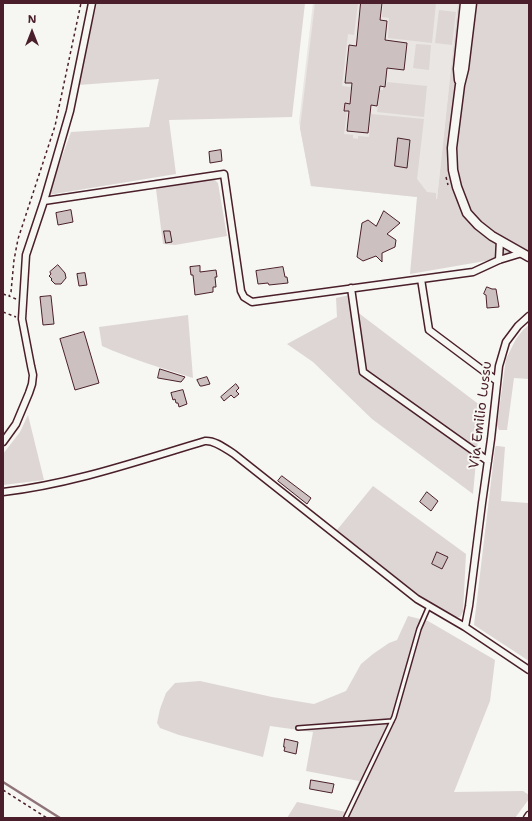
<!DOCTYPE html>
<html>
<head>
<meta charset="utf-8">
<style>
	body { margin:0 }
	#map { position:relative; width:532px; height:821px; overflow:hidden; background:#f6f6f2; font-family:"Shantell Sans",sans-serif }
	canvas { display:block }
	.frame { position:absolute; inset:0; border:4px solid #4a1f2b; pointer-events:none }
	.north { position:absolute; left:12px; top:12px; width:40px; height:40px; -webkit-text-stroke:3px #f6f6f2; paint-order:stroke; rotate:0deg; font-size:11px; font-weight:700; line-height:16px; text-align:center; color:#4a1f2b }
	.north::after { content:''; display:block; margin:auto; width:14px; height:18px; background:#4a1f2b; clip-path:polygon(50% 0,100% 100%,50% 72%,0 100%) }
</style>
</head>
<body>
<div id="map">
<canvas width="532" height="821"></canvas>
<div class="frame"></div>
<div class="north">N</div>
</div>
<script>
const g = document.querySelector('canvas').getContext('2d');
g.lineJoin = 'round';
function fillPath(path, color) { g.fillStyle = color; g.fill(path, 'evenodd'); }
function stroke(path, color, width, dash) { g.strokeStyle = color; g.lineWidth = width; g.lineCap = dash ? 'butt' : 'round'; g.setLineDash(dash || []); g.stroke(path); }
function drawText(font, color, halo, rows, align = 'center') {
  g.font = font + ' "Shantell Sans",sans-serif'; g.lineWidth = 4; g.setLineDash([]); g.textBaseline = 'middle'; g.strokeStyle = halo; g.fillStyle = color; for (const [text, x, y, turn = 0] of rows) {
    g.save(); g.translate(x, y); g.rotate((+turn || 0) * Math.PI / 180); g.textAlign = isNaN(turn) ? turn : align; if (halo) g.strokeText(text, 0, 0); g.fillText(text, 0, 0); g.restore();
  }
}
fillPath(new Path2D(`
	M 313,3 L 458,3 L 437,199 L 311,186 L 299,122 Z`), '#e9e6e3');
fillPath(new Path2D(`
	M 97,3 L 305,3 L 292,117 L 169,120 L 176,174 L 48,195 L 71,132 L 149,127 L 159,79 L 78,85 Z
	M 315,3 L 358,3 L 354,35 L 348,34 L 342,86 L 351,87 L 349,104 L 346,104 L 345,112 L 347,113 L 344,134 L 353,135 L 353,138 L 358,139 L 358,136 L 369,137 L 371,114 L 424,119 L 417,179 L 427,192 L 436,193 L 436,199 L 437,199 L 458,3 L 529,3 L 529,259 L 514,256 L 410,274 L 417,197 L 311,186 L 300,128 Z
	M 384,3 L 436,3 L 432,43 L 388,38 L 389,18 L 382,17 L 383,4 Z
	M 439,10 L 456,12 L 452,45 L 435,43 Z
	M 416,44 L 431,45 L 429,70 L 413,68 Z
	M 387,82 L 427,86 L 424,117 L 377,112 L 380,90 L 383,90 L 383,87 L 386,87 Z
	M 209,180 L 215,180 L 218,183 L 227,236 L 175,245 L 163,244 L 156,189 Z
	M 354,294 L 356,311 L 481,406 L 473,494 L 407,445 L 372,419 L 313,362 L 287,344 L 337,317 L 336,298 Z
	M 188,315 L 193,378 C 162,368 131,359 102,346 L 99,327 Z
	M 529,325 L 529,379 L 514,378 L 507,430 L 499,430 L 497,425 L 506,359 L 516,339 L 523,330 Z
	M 28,415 L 44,480 L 3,485 L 3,454 L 20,432 Z
	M 496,446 L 498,446 L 505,447 L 501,501 L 528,503 L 529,501 L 529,661 L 474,625 L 495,448 Z
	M 373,486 L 466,554 L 463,612 L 460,617 L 454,617 L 420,596 L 337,530 Z
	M 408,616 L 428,621 L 495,660 L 490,701 L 454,792 L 523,791 L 529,795 L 529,799 L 515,818 L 287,818 L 297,802 L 346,812 L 359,781 L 306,771 L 313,732 L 270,726 L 263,757 L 179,735 L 160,728 L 157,723 L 160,709 L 166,693 L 175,683 L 200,681 L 272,697 L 314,704 L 346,691 L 361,664 L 373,654 L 389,643 L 397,640 Z`), '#ddd6d5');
stroke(new Path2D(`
	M 3,782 L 60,818`), '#8e747a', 2.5);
const building = new Path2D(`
	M 361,3 L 382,3 L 380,20 L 387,21 L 385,40 L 407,43 L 404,70 L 387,68 L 385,87 L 380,86 L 377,106 L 371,105 L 368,133 L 347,131 L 349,111 L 344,111 L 345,103 L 350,104 L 352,83 L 345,83 L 349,45 L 356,46 Z
	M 398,138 L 410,140 L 407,168 L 395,166 Z
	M 221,150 L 222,161 L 210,163 L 209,152 Z
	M 71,210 L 73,222 L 58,225 L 56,213 Z
	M 384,211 L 400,223 L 387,234 L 396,240 L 395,247 L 382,253 L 382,262 L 376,256 L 363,261 L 357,257 L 362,223 L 368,220 L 376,226 Z
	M 164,231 L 170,231 L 172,242 L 166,243 Z
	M 58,265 L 65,273 L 66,278 L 61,284 L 55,284 L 51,280 L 52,279 L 49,276 L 51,274 L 50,272 Z
	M 200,266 L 200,272 L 216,270 L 217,277 L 215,277 L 216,287 L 213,287 L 213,292 L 195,295 L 193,275 L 191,275 L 190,267 Z
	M 283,267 L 285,277 L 287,277 L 288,283 L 269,285 L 268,283 L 258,284 L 256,271 Z
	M 85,273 L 87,285 L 79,286 L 77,274 Z
	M 487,287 L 492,289 L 496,289 L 499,307 L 487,308 L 486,295 L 484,294 Z
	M 51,296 L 54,324 L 43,325 L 40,297 Z
	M 84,332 L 99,383 L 75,390 L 60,339 Z
	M 160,369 L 185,377 L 181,382 L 158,378 Z
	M 207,377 L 210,384 L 202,386 L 200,386 L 197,380 Z
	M 236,384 L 239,388 L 236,391 L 239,394 L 234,398 L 231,395 L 224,401 L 221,397 Z
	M 183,390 L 187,404 L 179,407 L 178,403 L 176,403 L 175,399 L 173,400 L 171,393 Z
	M 282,476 L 311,498 L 307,504 L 278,481 Z
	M 427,492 L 438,501 L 431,511 L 420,502 Z
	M 437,552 L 448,557 L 442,569 L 432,564 Z
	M 285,739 L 298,742 L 296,754 L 284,751 L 285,747 L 284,747 Z
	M 311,780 L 334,784 L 332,793 L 310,789 Z`);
fillPath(building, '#ccc1c0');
stroke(building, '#4a1f2b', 1);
const lane = new Path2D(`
	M 298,728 L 392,721
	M 346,817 L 394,717 L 419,629 L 429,606`);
const street = new Path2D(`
	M 44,201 L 224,174 L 241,291 L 244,297 L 252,302 L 473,272 L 499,260 L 522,253
	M 499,260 L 500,240
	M 421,279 L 429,330 L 497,381
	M 351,288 L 363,372 L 488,461
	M 3,442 L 16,424 L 29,393 L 32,384 L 33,375 L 31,366 L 22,319 L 26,255 L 44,201 L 70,111 L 92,3
	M 3,492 C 72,484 138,461 205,441 C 215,440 226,449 234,454 L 417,599 L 465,627 L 529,670
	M 465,627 L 469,606 L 482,503 L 491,439 L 499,366 L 506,342 L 518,326 L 529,316
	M 527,818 L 529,815`);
const secondary = new Path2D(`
	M 472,3 L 464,69 L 460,85 L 452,148 L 453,170 L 457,187 L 467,213 L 478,225 L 492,236 L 529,257
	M 459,80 L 458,69 L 465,3`);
stroke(lane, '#4a1f2b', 6);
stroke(street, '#4a1f2b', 9);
stroke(secondary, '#4a1f2b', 11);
stroke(new Path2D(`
	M 446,177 L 448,185
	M 3,294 L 9,296
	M 16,299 L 9,296 L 11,292 L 14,260 L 18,239 L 55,126 L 81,3
	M 3,312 L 16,317
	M 3,790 L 47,818`), '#4a1f2b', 1.5, [3, 3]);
stroke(lane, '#f6f6f2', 3);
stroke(street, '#f6f6f2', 6);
stroke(secondary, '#f6f6f2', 8);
drawText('14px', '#4a1f2b', '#f6f6f2', [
	["Via Emilio Lussu",481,415,-83]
]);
</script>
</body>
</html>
